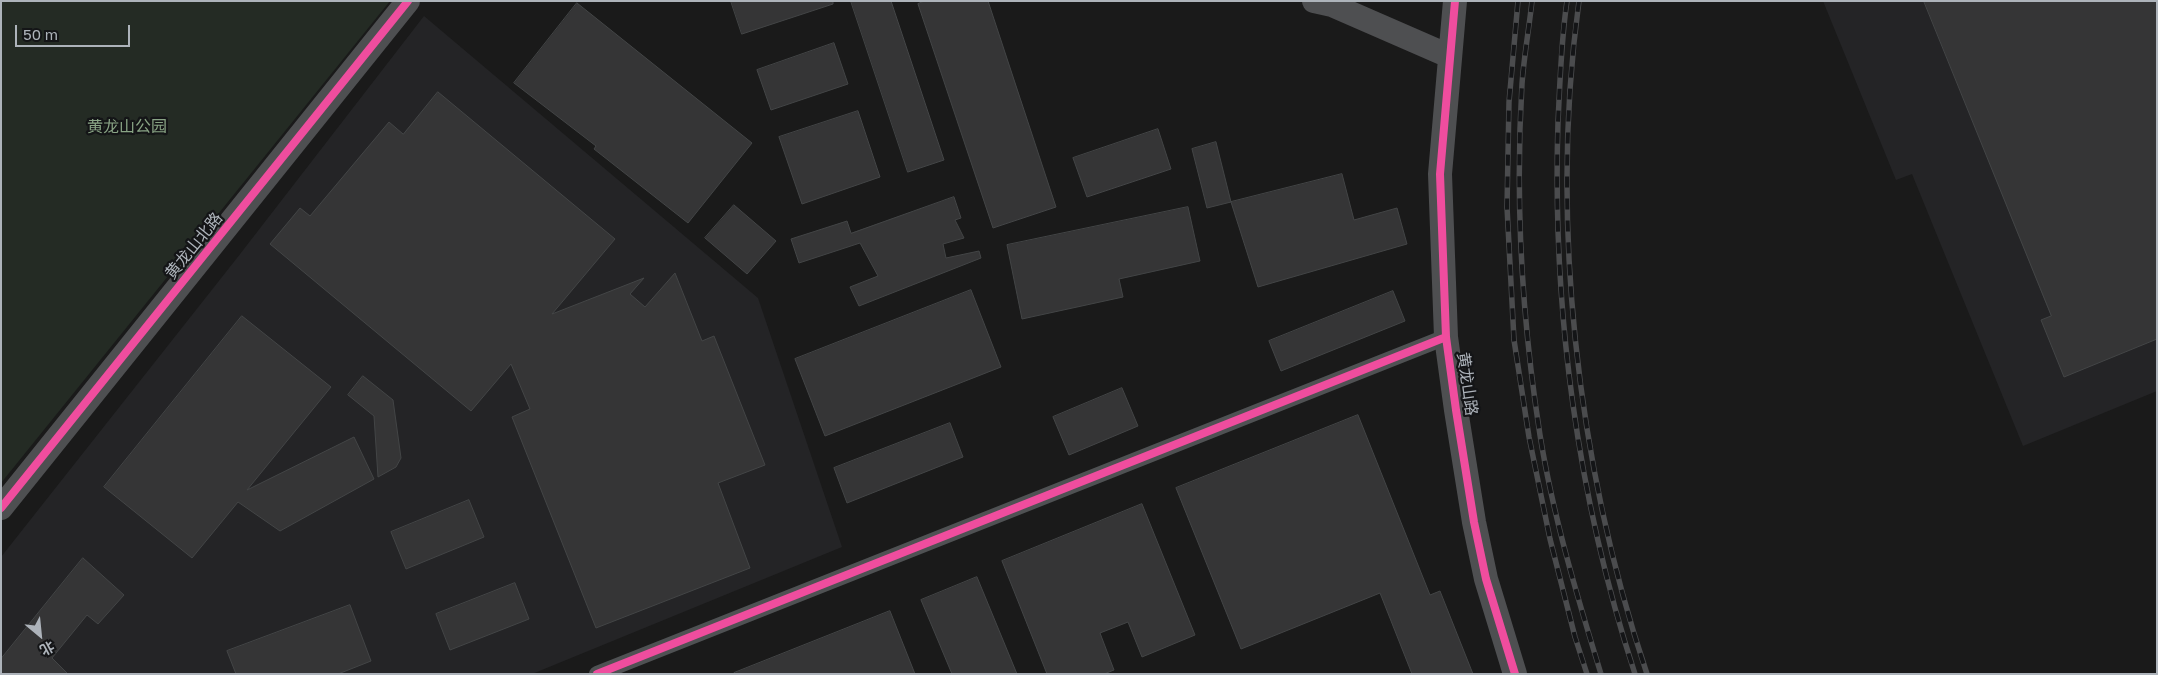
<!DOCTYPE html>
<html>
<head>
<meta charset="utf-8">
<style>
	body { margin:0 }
	#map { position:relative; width:2158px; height:675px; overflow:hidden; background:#1a1a1a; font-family:"Golos Text","Noto Sans SC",sans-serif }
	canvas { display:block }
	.frame { position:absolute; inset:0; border:2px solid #adb3ba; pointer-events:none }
	.north { position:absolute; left:15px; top:610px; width:50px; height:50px; -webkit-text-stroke:4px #141517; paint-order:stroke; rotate:152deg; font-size:14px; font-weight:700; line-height:20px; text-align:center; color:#adb3ba }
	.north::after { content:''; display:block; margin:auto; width:18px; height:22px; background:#adb3ba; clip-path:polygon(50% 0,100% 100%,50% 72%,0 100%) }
	.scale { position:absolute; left:15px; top:25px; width:115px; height:22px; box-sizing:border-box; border:2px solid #adb3ba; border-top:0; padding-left:6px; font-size:15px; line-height:18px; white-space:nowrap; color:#adb3ba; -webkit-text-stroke:4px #141517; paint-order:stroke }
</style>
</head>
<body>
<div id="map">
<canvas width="2158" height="675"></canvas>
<div class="frame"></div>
<div class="north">北</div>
<div class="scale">50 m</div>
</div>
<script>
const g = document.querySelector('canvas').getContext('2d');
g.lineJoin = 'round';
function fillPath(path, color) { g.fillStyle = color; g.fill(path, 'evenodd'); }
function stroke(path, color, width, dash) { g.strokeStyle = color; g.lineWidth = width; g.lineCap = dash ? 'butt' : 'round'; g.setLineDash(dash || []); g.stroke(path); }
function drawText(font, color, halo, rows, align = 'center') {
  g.font = font + ' "Golos Text","Noto Sans SC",sans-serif'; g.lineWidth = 4.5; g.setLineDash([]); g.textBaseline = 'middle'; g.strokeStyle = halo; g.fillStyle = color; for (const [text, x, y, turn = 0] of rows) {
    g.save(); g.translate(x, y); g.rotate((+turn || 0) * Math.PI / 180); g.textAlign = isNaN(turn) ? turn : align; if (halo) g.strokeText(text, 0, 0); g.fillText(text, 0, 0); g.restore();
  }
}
fillPath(new Path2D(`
	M 1823,1 L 2157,1 L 2157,391 L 2023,446 L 1912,174 L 1896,180 Z
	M 424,16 L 758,298 L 842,547 L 532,674 L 1,674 L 1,557 L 237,258 Z`), '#242426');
fillPath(new Path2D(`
	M 1,1 L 390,1 L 1,483 Z`), '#242b24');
const building = new Path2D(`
	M 731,1 L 833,1 L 833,4 L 742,34 Z
	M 851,1 L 891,1 L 944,160 L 908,172 Z
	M 925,1 L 988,1 L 1056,207 L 993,228 L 918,4 Z
	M 1924,1 L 2157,1 L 2157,339 L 2064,377 L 2041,320 L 2051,316 Z
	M 577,3 L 752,143 L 688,223 L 594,149 L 596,146 L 514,83 Z
	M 834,43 L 848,84 L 771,110 L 757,70 Z
	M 438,92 L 615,239 L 552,314 L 644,278 L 630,294 L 645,307 L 675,273 L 702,341 L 714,336 L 765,465 L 718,483 L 750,568 L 596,628 L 512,417 L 530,409 L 511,364 L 471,411 L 270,244 L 300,208 L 310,216 L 389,122 L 403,134 Z
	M 858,111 L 880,177 L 802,204 L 779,137 Z
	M 1158,129 L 1171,169 L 1087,197 L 1073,158 Z
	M 1216,142 L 1231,202 L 1207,208 L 1192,149 Z
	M 1342,174 L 1354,220 L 1397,208 L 1407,244 L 1258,287 L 1231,202 Z
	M 954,197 L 961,218 L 955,220 L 964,238 L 943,244 L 946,258 L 979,251 L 981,258 L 859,306 L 850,287 L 878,276 L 860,243 L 799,263 L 791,239 L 847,221 L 851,233 Z
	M 734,205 L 776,241 L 747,274 L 705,238 Z
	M 1188,207 L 1200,261 L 1119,279 L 1123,297 L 1022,319 L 1007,245 Z
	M 971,290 L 1001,367 L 825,436 L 795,359 Z
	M 1393,291 L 1405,321 L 1281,371 L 1269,341 Z
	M 242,316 L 331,387 L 247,490 L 354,437 L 374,479 L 280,531 L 238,502 L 192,558 L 104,487 Z
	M 363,376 L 393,400 L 401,458 L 396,467 L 378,477 L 374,416 L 348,395 Z
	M 1122,388 L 1138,426 L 1069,455 L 1053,417 Z
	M 1358,415 L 1430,595 L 1440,591 L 1473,674 L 1412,674 L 1380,593 L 1241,649 L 1176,488 Z
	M 950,423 L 963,457 L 847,503 L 834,468 Z
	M 469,500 L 484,537 L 406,569 L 391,532 Z
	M 1142,504 L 1195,635 L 1142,657 L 1128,622 L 1100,633 L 1114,670 L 1104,674 L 1047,674 L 1002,561 Z
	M 83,558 L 124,595 L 98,624 L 87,615 L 52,658 L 68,674 L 1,674 L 1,659 Z
	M 977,577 L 1017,674 L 952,674 L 921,600 Z
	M 515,583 L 529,619 L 450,650 L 436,614 Z
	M 350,605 L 371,661 L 338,674 L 236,674 L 227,651 Z
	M 890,611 L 915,674 L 734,674 L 734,673 Z`);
fillPath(building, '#353536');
stroke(building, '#434546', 1);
stroke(new Path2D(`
	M 597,674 L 1446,337`), '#4f5153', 16);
stroke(new Path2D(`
	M 1314,1 L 1332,5 L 1449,56
	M 1455,1 L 1440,174 L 1446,337 L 1456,410 L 1474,522 L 1486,579 L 1515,674
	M 1,508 L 408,1`), '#4e4f51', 24);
const rail = new Path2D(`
	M 1518,1 L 1509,102 L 1507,207 L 1514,340 L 1529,437 L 1550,539 L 1575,637 L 1587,674
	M 1532,1 C 1529,29 1524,56 1522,84 C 1515,201 1522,320 1540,435 C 1553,516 1577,596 1601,674
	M 1567,1 C 1561,41 1560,82 1558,122 C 1552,308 1577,497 1635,674
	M 1579,1 C 1549,219 1577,466 1647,674`);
stroke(rail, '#4b4c4e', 5.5);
stroke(rail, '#141517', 4, [11]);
stroke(new Path2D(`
	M 1455,1 L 1440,174 L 1446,337 L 1456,410 L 1474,522 L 1486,579 L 1515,674
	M 1,508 L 408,1
	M 597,674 L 1446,337`), '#ef4d9e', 8);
drawText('16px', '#89a485', '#141517', [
	["黄龙山公园",127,127]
]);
drawText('16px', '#adb3ba', '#141517', [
	["黄龙山北路",194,246,-51],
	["黄龙山路",1467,384,82]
]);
</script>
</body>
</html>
